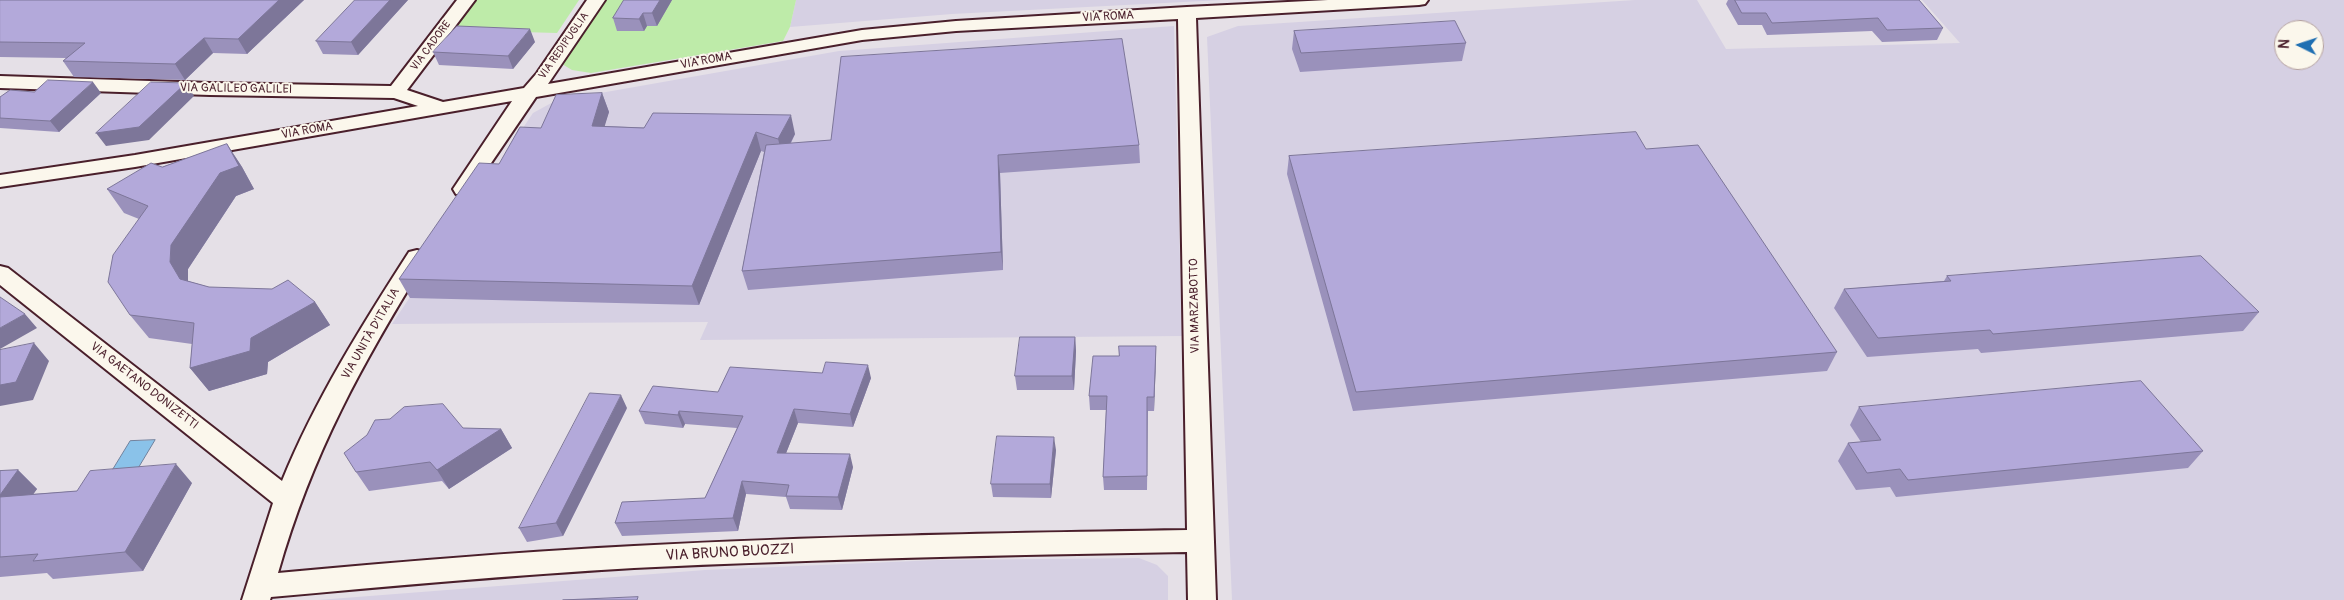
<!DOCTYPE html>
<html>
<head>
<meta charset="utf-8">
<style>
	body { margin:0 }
	#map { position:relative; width:2344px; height:600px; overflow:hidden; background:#e5e0e7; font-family:Pangolin,sans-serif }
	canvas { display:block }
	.north { position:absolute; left:2274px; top:20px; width:50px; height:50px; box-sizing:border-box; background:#fbf7ec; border:1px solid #b4a19f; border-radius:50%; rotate:274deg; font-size:14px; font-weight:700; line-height:20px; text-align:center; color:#4a1f2b }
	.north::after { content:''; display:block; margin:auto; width:18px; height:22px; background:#1f6fb2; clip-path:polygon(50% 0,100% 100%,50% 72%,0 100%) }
</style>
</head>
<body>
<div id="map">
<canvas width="2344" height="600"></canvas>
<div class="north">N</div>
</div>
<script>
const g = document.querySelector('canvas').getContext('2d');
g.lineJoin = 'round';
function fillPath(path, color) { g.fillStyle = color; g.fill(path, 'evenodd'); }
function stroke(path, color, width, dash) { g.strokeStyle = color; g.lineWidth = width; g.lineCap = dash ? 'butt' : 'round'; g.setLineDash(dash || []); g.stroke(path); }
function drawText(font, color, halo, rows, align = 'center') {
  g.font = font + ' Pangolin,sans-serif'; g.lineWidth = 4; g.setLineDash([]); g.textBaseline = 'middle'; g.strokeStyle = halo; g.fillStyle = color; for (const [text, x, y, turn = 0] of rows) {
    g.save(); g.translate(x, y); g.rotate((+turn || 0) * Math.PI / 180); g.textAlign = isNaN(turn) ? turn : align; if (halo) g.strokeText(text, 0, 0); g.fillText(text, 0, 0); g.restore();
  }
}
fillPath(new Path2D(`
	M 796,0 L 1222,0 L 952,14 L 790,27 Z
	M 1635,0 L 1697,0 L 1726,49 L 1960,43 L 1922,0 L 2344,0 L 2344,600 L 1232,600 L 1207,37 L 1238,26 ZM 2284,30 L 2314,30 L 2314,60 L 2284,60 Z
	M 1174,26 L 1182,336 L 700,340 L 708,322 L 392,324 L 533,113 L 555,101 L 839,51 Z
	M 1139,558 L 1157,565 L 1168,576 L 1168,600 L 318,600 L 705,570 L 938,560 Z`), '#d6d0e3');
fillPath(new Path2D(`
	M 473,0 L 579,0 L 557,33 L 451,30 Z
	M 604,0 L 796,0 L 790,27 L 783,41 L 591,73 L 572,70 L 562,64 Z`), '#beeba9');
const water = new Path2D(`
	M 155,440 L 134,475 L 108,477 L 130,441 Z`);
fillPath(water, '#8ac2e9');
stroke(water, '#70819d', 1);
const street = new Path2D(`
	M 457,0 L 475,0 L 407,90 L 443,102 L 524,88 L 537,73 L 587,0 L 605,0 L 548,84 L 862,30 L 956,21 L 1187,7 L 1328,0 L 1428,0 L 1425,4 L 1419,5 L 1196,18 L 1216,600 L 1188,600 L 1187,552 C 1003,555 818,559 634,568 C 513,575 392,586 271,597 L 270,600 L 242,600 L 273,503 L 0,285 L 0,266 L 8,268 L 282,481 C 315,400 362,325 409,252 L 417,250 L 425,252 L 428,257 C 363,362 312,453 278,573 C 396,562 515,552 634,546 C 818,536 1002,533 1187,530 L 1178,19 L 956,31 L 862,40 L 536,97 L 470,194 L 463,195 L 456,194 L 453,189 L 512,101 L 135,167 L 0,187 L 0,175 L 135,155 L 418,106 L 394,98 L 210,95 L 0,88 L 0,76 L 210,83 L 391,86 Z`);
stroke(street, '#4a1f2b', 4);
fillPath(street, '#fbf7ec');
fillPath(new Path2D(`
	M 0,0 L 304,0 L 247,54 L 213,53 L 185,80 L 74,77 L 63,61 L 66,58 L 0,57 Z
	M 355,0 L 408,0 L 358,55 L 323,54 L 316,41 Z
	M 624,0 L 672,0 L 657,26 L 647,26 L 644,31 L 617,31 L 613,18 Z
	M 1728,0 L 1919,0 L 1943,28 L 1937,40 L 1882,42 L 1872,31 L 1767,35 L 1762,25 L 1738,25 L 1726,4 Z
	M 1294,31 L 1466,43 L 1462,61 L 1300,72 L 1292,49 Z
	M 535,42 L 513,69 L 439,65 L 433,52 Z
	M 101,93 L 59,132 L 0,128 L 0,97 Z
	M 602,93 L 609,112 L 604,126 L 795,134 L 791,143 L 1139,145 L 1140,163 L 1000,173 L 1003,270 L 748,290 L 742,271 L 764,152 L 761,151 L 699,305 L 410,298 L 399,279 L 499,164 Z
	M 227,144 L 242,167 L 254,189 L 236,196 L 188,269 L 188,281 L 209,287 L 315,302 L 330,325 L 268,362 L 267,374 L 209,391 L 190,368 L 192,344 L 149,338 L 130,315 L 139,219 L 124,213 L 107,189 L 162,167 Z
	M 1646,149 L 1837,352 L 1827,371 L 1353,411 L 1287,174 L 1289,156 Z
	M 1947,276 L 2259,312 L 2243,331 L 1981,353 L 1978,349 L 1867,357 L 1834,308 L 1844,289 L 1944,281 Z
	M 1075,337 L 1076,351 L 1074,390 L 1017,390 L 1015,376 Z
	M 1156,346 L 1154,411 L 1148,411 L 1147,490 L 1104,490 L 1103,477 L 1106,410 L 1090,410 L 1089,396 Z
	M 822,373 L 871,378 L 853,427 L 798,423 L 786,453 L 853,467 L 842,510 L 790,509 L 786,497 L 746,494 L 738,531 L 622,536 L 615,523 L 705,498 L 737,428 L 685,424 L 683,428 L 645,424 L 639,411 L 718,392 Z
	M 1859,407 L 2203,451 L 2188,468 L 1896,497 L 1890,487 L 1856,490 L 1838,461 L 1848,443 L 1861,442 L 1850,425 Z
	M 627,408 L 563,536 L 527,542 L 519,528 Z
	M 463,428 L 501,429 L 512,448 L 449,489 L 442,481 L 369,491 L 356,472 Z
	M 1056,450 L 1051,498 L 993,497 L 991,484 Z
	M 18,470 L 37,489 L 33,494 L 192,483 L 143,571 L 53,579 L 47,573 L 0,577 L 0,471 Z`), '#9a91bb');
fillPath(new Path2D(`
	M 279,0 L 304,0 L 247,54 L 238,39 Z
	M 390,0 L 408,0 L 358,55 L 351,42 Z
	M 660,0 L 672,0 L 657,26 L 652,13 Z
	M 643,13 L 647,26 L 644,31 L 639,19 Z
	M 530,29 L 535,42 L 513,69 L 508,56 Z
	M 204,38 L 213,53 L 185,80 L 175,64 Z
	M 93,82 L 101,93 L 59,132 L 50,121 Z
	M 186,83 L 194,96 L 149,140 L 106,146 L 96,133 Z
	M 602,93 L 609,112 L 599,145 L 592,126 Z
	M 791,115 L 795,134 L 783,157 L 778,139 Z
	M 756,132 L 761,151 L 699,305 L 692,286 Z
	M 227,144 L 242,167 L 254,189 L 236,196 L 188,269 L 188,285 L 180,279 L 170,262 L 171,245 Z
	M 998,155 L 1000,173 L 1003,270 L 1001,252 Z
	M 315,302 L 330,325 L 268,362 L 267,374 L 209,391 L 190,368 L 251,338 Z
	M 25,314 L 37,328 L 0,349 L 0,328 Z
	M 1075,337 L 1076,351 L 1074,390 L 1072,376 Z
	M 34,343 L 49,361 L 33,400 L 0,406 L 0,385 Z
	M 1156,346 L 1156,360 L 1154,411 L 1154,397 Z
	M 868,365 L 871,378 L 853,427 L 850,414 Z
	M 621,395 L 627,408 L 563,536 L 556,523 Z
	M 794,409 L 798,423 L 781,466 L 777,453 Z
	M 679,411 L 685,424 L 683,428 L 678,415 Z
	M 501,429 L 512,448 L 449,489 L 437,470 Z
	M 1054,437 L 1056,450 L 1051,498 L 1050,484 Z
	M 850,454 L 853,467 L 842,510 L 838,497 Z
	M 176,464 L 192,483 L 143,571 L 125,552 Z
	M 18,470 L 37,489 L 18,516 L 0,498 L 0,495 Z
	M 742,481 L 746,494 L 738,531 L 733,518 Z`), '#7d7699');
const building = new Path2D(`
	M 0,0 L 279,0 L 238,39 L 204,38 L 175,64 L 63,61 L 85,43 L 0,42 Z
	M 355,0 L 390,0 L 351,42 L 316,41 Z
	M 624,0 L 660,0 L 652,13 L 643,13 L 639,19 L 613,18 Z
	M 1735,0 L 1919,0 L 1943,28 L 1887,30 L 1878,18 L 1772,23 L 1766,13 L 1742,13 Z
	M 1455,21 L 1466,43 L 1301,53 L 1294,31 Z
	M 457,26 L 530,29 L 508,56 L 433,52 Z
	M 1122,39 L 1139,145 L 998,155 L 1001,252 L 742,271 L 766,145 L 831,140 L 841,57 Z
	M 48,80 L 93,82 L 50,121 L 0,118 L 0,97 L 10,90 L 34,92 Z
	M 151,82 L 186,83 L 139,127 L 96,133 Z
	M 602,93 L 592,126 L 644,128 L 653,113 L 791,115 L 778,139 L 756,132 L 692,286 L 399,279 L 479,163 L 499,164 L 520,127 L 541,128 L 556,95 Z
	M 1636,132 L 1646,149 L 1698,145 L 1837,352 L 1356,392 L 1289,156 Z
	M 227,144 L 239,166 L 220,173 L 171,245 L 170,262 L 180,279 L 209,287 L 272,289 L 288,280 L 315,302 L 251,338 L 250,351 L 190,368 L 194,323 L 130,315 L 108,282 L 113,255 L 148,206 L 107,189 L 151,163 L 162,167 Z
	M 2201,256 L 2259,312 L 1993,334 L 1990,330 L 1878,338 L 1844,289 L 1951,281 L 1947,276 Z
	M 0,297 L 25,314 L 0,328 Z
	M 1020,337 L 1075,337 L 1072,376 L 1015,376 Z
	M 34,343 L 16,382 L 0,385 L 0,350 Z
	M 1119,346 L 1156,346 L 1154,397 L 1147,397 L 1147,476 L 1103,477 L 1107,396 L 1089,396 L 1093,356 L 1119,356 Z
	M 826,362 L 868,365 L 850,414 L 794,409 L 777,453 L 850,454 L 838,497 L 786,496 L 789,485 L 742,481 L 733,518 L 615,523 L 622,502 L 705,498 L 743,416 L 679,411 L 678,415 L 639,411 L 653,386 L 718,392 L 730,367 L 822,373 Z
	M 2141,381 L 2203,451 L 1908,480 L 1900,469 L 1867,473 L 1848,443 L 1881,440 L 1859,407 Z
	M 590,393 L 621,395 L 556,523 L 519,528 Z
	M 443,404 L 463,428 L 501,429 L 437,470 L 430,462 L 356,472 L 344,453 L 367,435 L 375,420 L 390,419 L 404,407 Z
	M 997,436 L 1054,437 L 1050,484 L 991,484 Z
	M 176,464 L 125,552 L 33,561 L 38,554 L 0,557 L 0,497 L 77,491 L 90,471 Z
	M 18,470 L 0,495 L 0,471 Z
	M 638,597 L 637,600 L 563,600 Z`);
fillPath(building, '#b3a9da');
stroke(building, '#7d7699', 1);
drawText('11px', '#4a1f2b', '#fbf7ec', [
	["VIA CADORE",431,46,-53],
	["VIA REDIPUGLIA",564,46,-55]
]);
drawText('12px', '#4a1f2b', '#fbf7ec', [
	["VIA ROMA",1108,17,-3],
	["VIA ROMA",706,61,-10],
	["VIA GALILEO GALILEI",236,89,1],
	["VIA ROMA",307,131,-10],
	["VIA MARZABOTTO",1195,306,-91],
	["VIA UNITÀ D'ITALIA",371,334,-60],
	["VIA GAETANO DONIZETTI",144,386,38]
]);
drawText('15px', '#4a1f2b', '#fbf7ec', [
	["VIA BRUNO BUOZZI",730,553,-3]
]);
</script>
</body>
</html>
